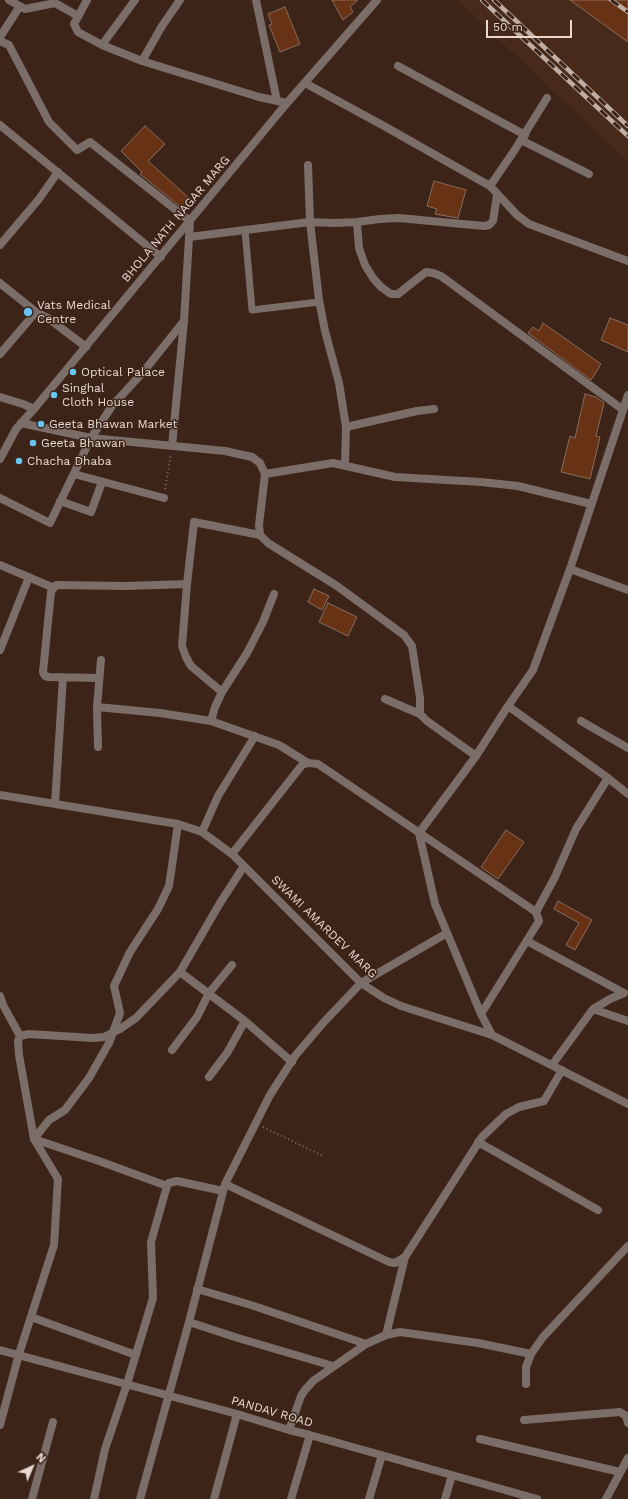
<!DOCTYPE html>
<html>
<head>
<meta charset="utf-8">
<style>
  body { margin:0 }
  #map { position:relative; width:628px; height:1499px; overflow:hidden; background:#3c2418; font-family:"Work Sans",sans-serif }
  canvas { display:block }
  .north { position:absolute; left:12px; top:1447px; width:40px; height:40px; -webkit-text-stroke:3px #3c2418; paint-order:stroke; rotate:44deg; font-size:11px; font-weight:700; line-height:16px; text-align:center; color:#e8d8d0 }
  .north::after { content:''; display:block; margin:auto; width:14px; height:18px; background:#e8d8d0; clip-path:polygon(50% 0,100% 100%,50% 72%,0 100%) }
  .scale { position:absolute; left:486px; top:20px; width:86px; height:18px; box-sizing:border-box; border:2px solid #e8d8d0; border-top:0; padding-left:5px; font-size:12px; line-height:14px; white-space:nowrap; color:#e8d8d0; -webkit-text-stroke:3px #3c2418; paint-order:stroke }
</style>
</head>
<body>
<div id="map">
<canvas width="628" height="1499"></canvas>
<div class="north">N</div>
<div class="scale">50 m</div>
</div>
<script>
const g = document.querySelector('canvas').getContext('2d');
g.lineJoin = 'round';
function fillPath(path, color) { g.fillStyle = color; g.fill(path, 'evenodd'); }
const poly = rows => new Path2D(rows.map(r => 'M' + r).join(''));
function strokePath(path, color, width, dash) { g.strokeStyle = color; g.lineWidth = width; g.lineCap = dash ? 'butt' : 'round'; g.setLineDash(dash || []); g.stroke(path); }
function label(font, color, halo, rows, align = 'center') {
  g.font = font + ' "Work Sans",sans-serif'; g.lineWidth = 3; g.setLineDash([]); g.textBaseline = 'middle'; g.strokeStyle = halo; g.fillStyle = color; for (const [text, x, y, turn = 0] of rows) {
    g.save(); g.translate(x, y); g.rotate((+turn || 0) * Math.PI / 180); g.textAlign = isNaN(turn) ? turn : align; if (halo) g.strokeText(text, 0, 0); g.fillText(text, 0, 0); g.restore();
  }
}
fillPath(poly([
  [457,0,628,0,628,162]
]), '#482a1b');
const building = poly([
  [332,0,358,0,350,7,353,12,343,20,332,0],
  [570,0,628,0,628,42,570,0],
  [285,7,300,44,280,52,269,25,272,24,268,14,285,7],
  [145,126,165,144,148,161,190,199,182,208,140,174,142,172,121,151,145,126],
  [434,181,466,190,458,218,435,214,437,209,427,206,434,181],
  [610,318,628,325,628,352,601,340,610,318],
  [543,323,601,364,591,380,528,333,533,327,539,331,543,323],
  [585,394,596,397,604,403,596,436,600,437,590,479,561,472,570,436,575,438,585,394],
  [314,589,329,596,322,610,308,602,314,589],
  [328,603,357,617,348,636,319,622,328,603],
  [506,830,524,842,498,879,481,867,506,830],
  [558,901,592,920,575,950,566,945,579,923,554,909,558,901]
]);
fillPath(building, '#683315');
strokePath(building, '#896d5f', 1);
strokePath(poly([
  [165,489,171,454],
  [263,1127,323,1156]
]), '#877268', 2, [1, 3]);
strokePath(poly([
  [245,230,252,310,319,302]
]), '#7b6e68', 7);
strokePath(poly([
  [9,0,25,9,55,3,78,16],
  [87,0,74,24,78,32,102,45,142,61,259,97,287,103],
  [256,0,277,101],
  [0,37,20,6],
  [0,41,9,45,49,122,77,150,90,142,190,221,184,321,172,446],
  [102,45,135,0],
  [142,61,162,26,180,0],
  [398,66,525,135],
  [305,83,384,126,490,186,517,215,529,224,628,261],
  [0,125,161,257],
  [521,140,589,174],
  [308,165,310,222,319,300,325,331,339,383,346,427,345,465],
  [490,186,514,151,547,98],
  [357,222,359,248,365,265,373,278,381,287,391,294,398,294,426,272,433,273,441,276,622,409],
  [189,237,310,222,334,223,357,222,380,219,399,218,484,226,489,225,493,221,497,195],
  [0,245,39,199,58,172],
  [0,283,36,312,48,318,86,347],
  [0,354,36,312],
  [0,397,23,404,34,409],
  [21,423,91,438,225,451,252,457,260,463,265,474,259,525,260,535],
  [346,427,417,411,434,409],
  [74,474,164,498],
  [265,474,333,463,395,477,481,482,518,486,591,504],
  [0,498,50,523,91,438,112,406,144,371,184,321],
  [60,501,91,512,102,482],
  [0,565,54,588],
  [570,569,628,590],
  [0,650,29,577],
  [99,678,49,677,45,676,43,672,51,592,56,585,126,586,187,584],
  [222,692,191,666,186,657,182,646,187,584,194,522,260,535,268,543,337,586,404,635,412,646,420,698,420,714,427,721,476,756],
  [385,699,420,714],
  [508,706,608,778,628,794],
  [97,707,160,713,211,721,279,745,308,763],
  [211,721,215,707,222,692,247,653,263,622,274,594],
  [581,721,628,748],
  [98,747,97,707,101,660],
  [0,795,178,824,202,832,232,854,361,983,384,998,401,1006,492,1035,628,1104],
  [55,804,63,677],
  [202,832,218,796,255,736],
  [232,854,302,765,308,763,318,764,536,912,539,921,481,1014],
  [536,912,555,877,576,829,608,778],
  [527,941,624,993,610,999,593,1009,552,1065],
  [180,972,245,1021,292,1062],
  [0,996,3,1005,20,1036],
  [593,1009,628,1021],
  [492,1035,481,1014,435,904,419,833,476,756,508,706,533,670,570,569,628,395],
  [172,1050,197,1017,209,993,232,965],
  [209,1077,227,1053,245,1021],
  [34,1139,49,1120,65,1110,89,1078,109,1043,120,1013,114,986,130,952,158,909,169,886,178,824],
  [34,1139,99,1161,167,1186],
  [478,1142,598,1210],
  [225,1184,389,1262,395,1263,405,1257,482,1137,506,1114,519,1107,544,1101,562,1070],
  [197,1289,251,1305,366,1344],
  [31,1317,136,1355],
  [189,1322,238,1338,333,1366],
  [386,1335,405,1257],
  [0,1350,237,1414,289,1430,310,1435,537,1499],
  [526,1384,526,1367,531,1354,543,1337,628,1246],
  [524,1420,620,1412,626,1416,628,1423],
  [0,1425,19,1354,54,1245,58,1179,34,1139,19,1055,18,1041,20,1036,29,1034,93,1038,104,1037,120,1029,136,1018,180,972,220,903,244,866],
  [289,1430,301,1396,305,1390,313,1381,366,1344,386,1335,400,1332,478,1343,531,1354],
  [480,1439,620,1472],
  [32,1499,53,1422],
  [94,1499,105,1449,127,1384,153,1298,151,1242,167,1186,169,1183,177,1181,223,1191],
  [140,1499,189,1322,225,1184,270,1095,295,1056,323,1023,361,983,447,933],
  [214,1499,237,1414],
  [291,1499,310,1435],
  [369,1499,382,1455],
  [445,1499,452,1475],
  [606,1499,628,1458]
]), '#7b6e68', 8);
strokePath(poly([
  [0,459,16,429,34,409,287,103,377,0]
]), '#7b6e68', 8);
const rail = poly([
  [482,0,628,136],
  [494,0,628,126],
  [611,0,628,12]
]);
strokePath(rail, '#c0aea5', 4.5);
strokePath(rail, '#3c2418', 3, [9]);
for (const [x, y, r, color] of [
  [28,312,5,"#68c4f0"],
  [73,372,4,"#68c4f0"],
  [54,395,4,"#68c4f0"],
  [41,424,4,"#68c4f0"],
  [33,443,4,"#68c4f0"],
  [19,461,4,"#68c4f0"]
]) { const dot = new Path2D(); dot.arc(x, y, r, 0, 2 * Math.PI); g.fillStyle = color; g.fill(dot); strokePath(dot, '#3c2418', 1.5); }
label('12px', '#e8d8d0', '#3c2418', [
  ["BHOLA NATH NAGAR MARG",176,219,-50],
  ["SWAMI AMARDEV MARG",324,927,44],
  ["PANDAV ROAD",272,1412,16]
]);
label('12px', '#e8d8d0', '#3c2418', [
  ["Vats Medical",37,305],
  ["Centre",37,319],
  ["Optical Palace",81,372],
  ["Singhal",62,388],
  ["Cloth House",62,402],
  ["Geeta Bhawan Market",49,424],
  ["Geeta Bhawan",41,443],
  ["Chacha Dhaba",27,461]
], 'left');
</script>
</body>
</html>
